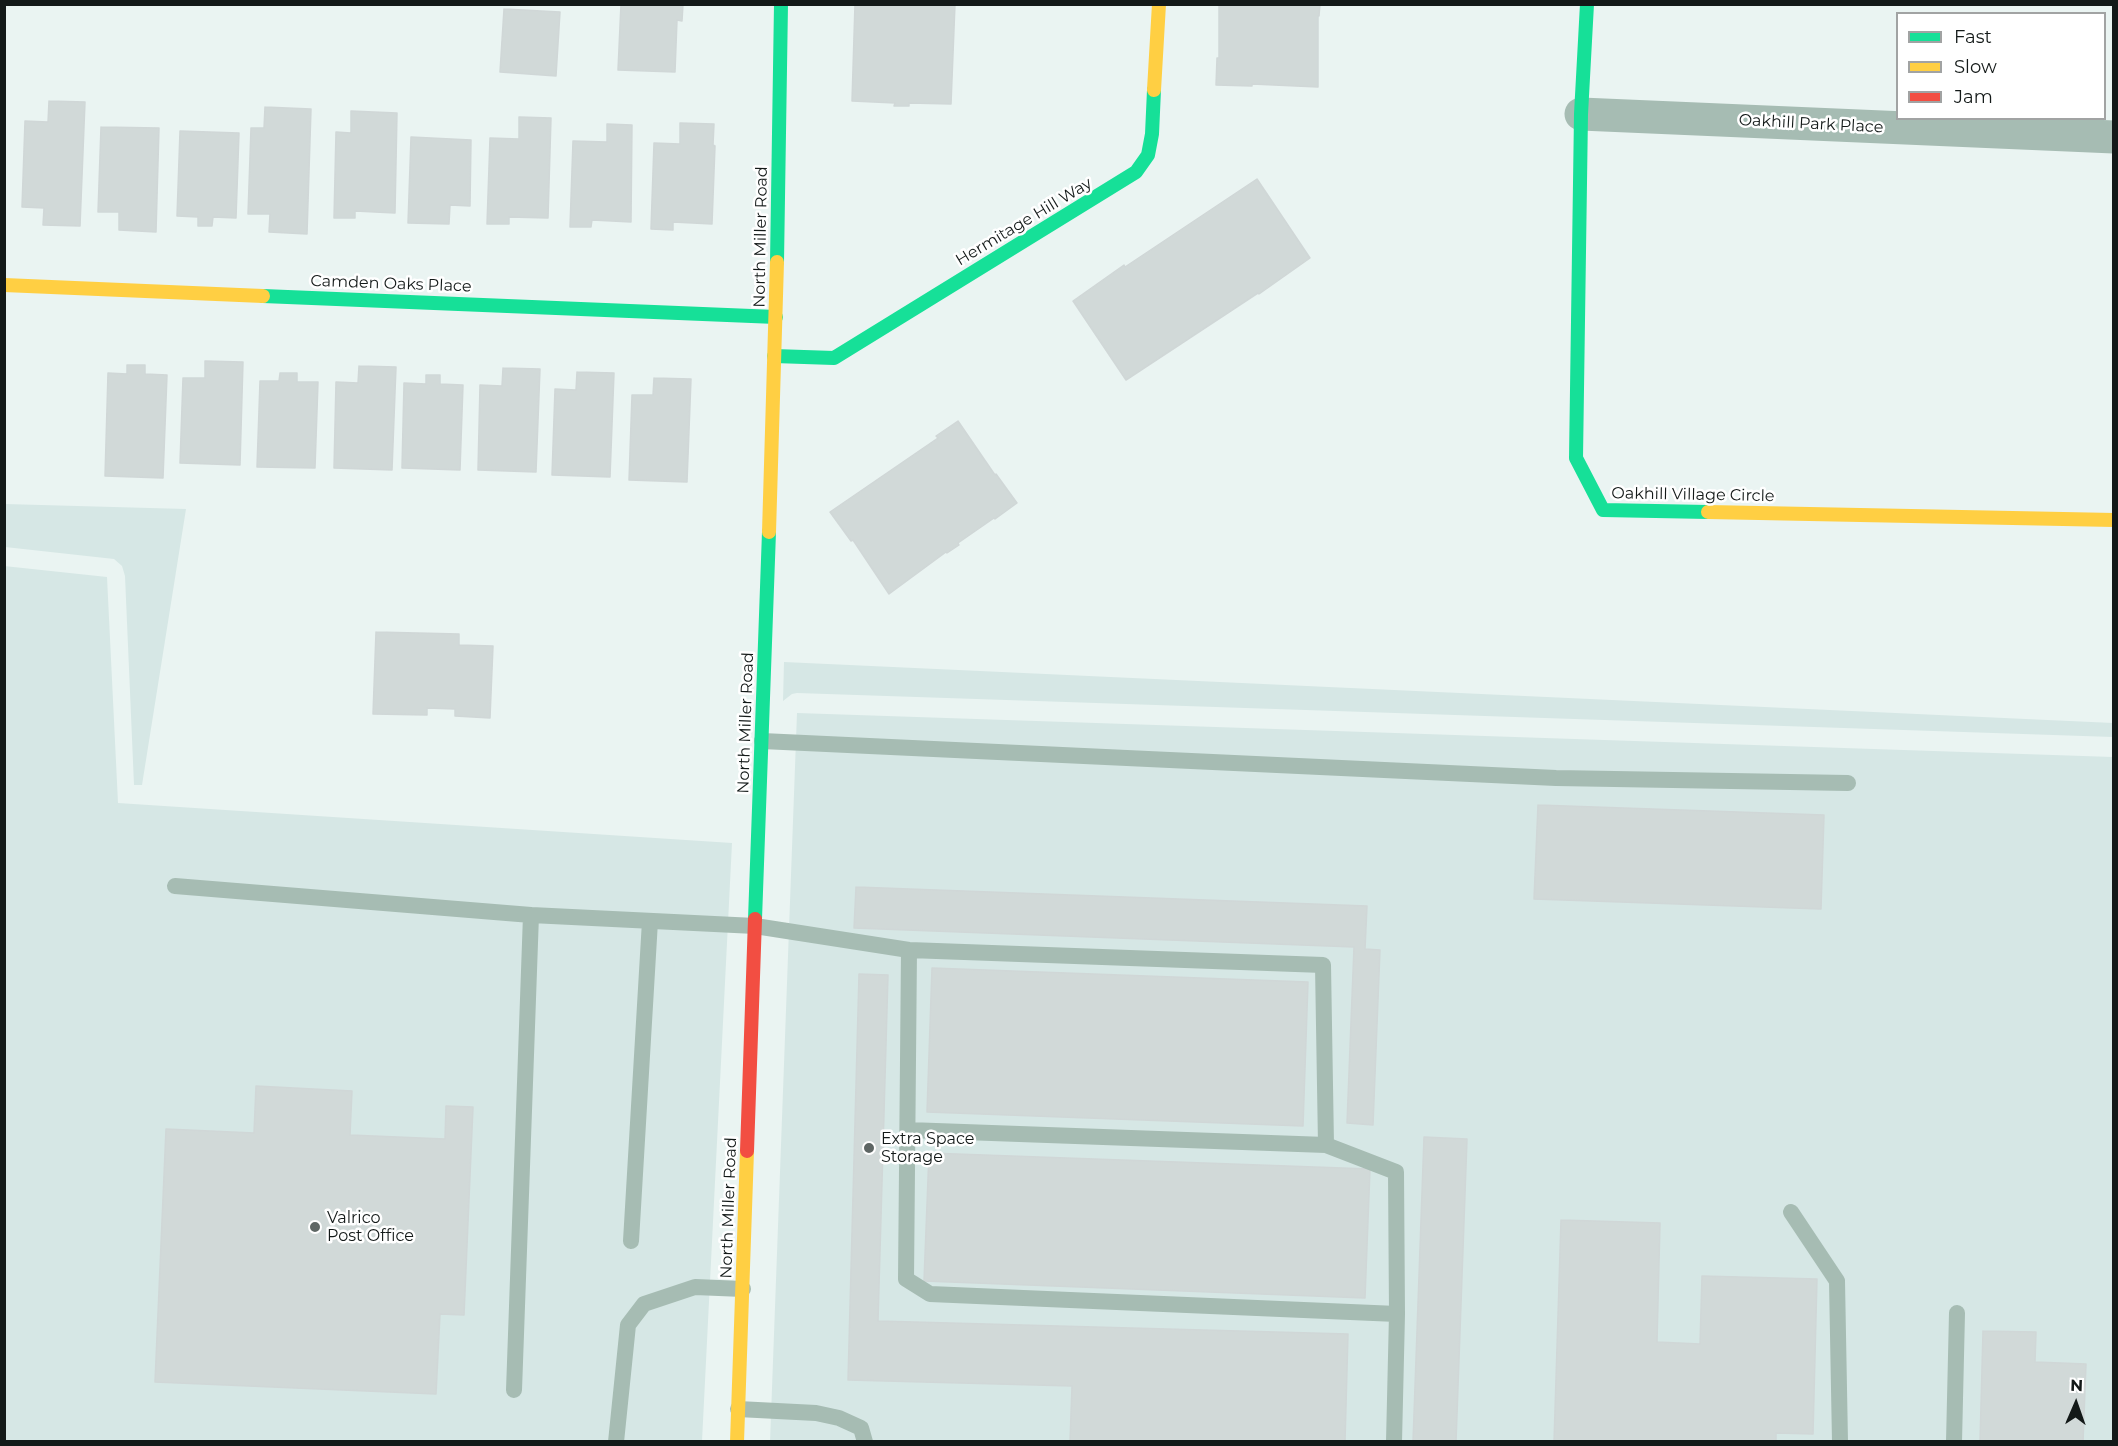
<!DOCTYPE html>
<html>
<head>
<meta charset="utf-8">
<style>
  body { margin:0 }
  #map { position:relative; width:2118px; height:1446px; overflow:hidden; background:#eaf4f2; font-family:Montserrat,sans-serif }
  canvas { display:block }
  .frame { position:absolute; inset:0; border:6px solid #131918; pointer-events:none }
  .legend { position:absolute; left:1896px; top:12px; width:210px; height:108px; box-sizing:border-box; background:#fff; border:2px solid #a1a3a3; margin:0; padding:8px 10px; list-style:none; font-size:18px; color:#131918 }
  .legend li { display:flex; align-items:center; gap:12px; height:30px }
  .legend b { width:30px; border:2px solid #a1a3a3 }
  .north { position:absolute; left:2046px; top:1374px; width:60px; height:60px; -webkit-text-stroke:4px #fff; paint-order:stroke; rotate:2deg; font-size:16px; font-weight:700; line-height:24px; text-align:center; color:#131918 }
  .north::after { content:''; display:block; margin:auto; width:21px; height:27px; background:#131918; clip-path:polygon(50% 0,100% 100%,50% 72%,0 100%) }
</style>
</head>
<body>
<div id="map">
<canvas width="2118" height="1446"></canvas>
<div class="frame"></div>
<ul class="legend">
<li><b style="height:8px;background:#16e098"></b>Fast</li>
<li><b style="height:8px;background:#ffcf43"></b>Slow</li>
<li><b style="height:8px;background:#f24e42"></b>Jam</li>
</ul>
<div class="north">N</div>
</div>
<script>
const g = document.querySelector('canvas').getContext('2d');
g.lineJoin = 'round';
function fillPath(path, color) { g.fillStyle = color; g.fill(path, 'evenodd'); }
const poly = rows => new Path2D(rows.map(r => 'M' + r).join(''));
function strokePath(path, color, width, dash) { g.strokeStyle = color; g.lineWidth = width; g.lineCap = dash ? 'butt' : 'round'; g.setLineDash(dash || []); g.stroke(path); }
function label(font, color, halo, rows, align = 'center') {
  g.font = font + ' Montserrat,sans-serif'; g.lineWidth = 5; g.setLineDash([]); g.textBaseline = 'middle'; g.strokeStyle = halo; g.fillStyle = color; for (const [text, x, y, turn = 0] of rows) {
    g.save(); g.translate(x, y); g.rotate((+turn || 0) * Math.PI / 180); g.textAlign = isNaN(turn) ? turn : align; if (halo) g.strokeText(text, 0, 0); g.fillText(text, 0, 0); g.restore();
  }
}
fillPath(poly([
  [5,504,186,509,142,785,134,785,125,576,122,566,114,559,5,547],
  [4,566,107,577,118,803,732,843,702,1441,5,1441],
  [784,662,2113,723,2113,737,797,693,792,694,783,701],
  [797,713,2113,757,2113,1441,770,1442]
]), '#d6e7e5');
const building = poly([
  [621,4,683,4,682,21,677,20,675,72,618,70,621,4],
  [855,4,955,4,951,104,909,103,909,106,894,106,895,103,852,101,855,4],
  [1219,4,1320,4,1319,16,1318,16,1318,87,1252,84,1252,86,1216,85,1217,58,1219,58,1219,4],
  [504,9,560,12,556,76,500,72,504,9],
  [49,101,85,102,80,226,43,225,44,208,22,207,25,121,48,122,49,101],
  [265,107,311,109,307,234,269,232,270,214,248,214,251,128,264,128,265,107],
  [351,111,397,113,395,213,355,211,355,218,334,218,336,132,351,133,351,111],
  [519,117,551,118,548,218,509,217,509,224,487,224,490,138,519,139,519,117],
  [680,123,714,124,713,145,715,146,712,224,673,222,673,230,651,229,654,143,680,144,680,123],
  [607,124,632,125,631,222,592,220,591,227,570,227,573,141,607,142,607,124],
  [101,127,159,128,156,232,119,230,119,212,98,212,101,127],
  [180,131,239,133,236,218,213,217,212,226,198,226,198,217,177,216,180,131],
  [411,137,471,140,470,206,450,205,449,224,408,223,411,137],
  [1257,179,1310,258,1259,294,1258,293,1126,380,1073,301,1124,265,1125,267,1257,179],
  [205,361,243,362,240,465,180,463,183,378,205,378,205,361],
  [127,365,145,365,145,374,167,375,163,478,105,476,108,373,127,374,127,365],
  [359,366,396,367,392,470,334,468,336,382,358,383,359,366],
  [503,368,540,369,536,472,478,470,480,385,502,386,503,368],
  [577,372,614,373,610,477,552,475,555,389,576,390,577,372],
  [280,373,297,373,297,382,318,382,315,468,257,467,260,381,279,381,280,373],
  [426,375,440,375,440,384,463,385,460,470,402,468,404,383,426,384,426,375],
  [654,378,691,379,687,482,629,480,632,395,653,395,654,378],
  [958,421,995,475,996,474,1017,503,995,519,994,518,958,543,959,545,947,553,946,552,889,594,853,540,851,541,830,512,938,438,936,436,958,421],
  [376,632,459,634,459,645,493,646,490,718,455,716,455,709,427,708,427,715,373,714,376,632],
  [1538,805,1824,815,1821,909,1534,899,1538,805],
  [856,887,1367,906,1365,949,1380,950,1373,1125,1347,1123,1354,947,854,928,856,887],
  [932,968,1308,982,1303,1126,927,1112,932,968],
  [859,974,888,975,878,1321,1348,1334,1345,1442,1070,1442,1072,1386,848,1380,859,974],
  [256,1086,352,1091,350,1135,445,1139,446,1106,473,1107,464,1315,440,1314,436,1394,155,1382,166,1129,254,1133,256,1086],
  [1424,1137,1467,1139,1456,1442,1413,1442,1424,1137],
  [929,1153,1370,1169,1365,1298,924,1281,929,1153],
  [1561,1220,1660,1223,1657,1342,1700,1344,1702,1276,1817,1279,1813,1434,1776,1433,1776,1442,1554,1442,1561,1220],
  [1983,1331,2036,1332,2035,1362,2086,1364,2083,1442,1980,1442,1983,1331]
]);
fillPath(building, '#d1d9d8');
strokePath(building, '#d0d7d7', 1.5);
strokePath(poly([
  [762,741,1556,778,1848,783],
  [175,886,531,915],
  [909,950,906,1279,930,1294,1397,1314],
  [908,1130,1326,1145],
  [1791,1212,1837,1281,1840,1442],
  [631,1241,650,921],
  [514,1390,531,915,755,926,909,950,1323,965,1326,1145,1396,1172,1397,1314,1394,1442],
  [738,1409,816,1413,839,1418,861,1428,865,1442],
  [616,1442,628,1325,644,1304,695,1287,743,1289],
  [1954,1442,1957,1313]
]), '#a6bcb3', 16);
strokePath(poly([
  [1581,114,2114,137]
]), '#a6bcb3', 33);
strokePath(poly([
  [1587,4,1581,114,1576,458,1603,510,1708,512],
  [777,262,781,4],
  [263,296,776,317],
  [774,356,834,358,1136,172,1148,155,1152,134,1154,90],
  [755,919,769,532]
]), '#16e098', 14);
strokePath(poly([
  [1154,90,1159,4],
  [4,285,263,296],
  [1708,512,2114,520],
  [769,532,777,262],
  [737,1442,747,1151]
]), '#ffcf43', 14);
strokePath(poly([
  [747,1151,755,919]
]), '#f24e42', 14);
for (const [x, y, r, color] of [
  [869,1148,6,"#5e6664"],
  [315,1227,6,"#5e6664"]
]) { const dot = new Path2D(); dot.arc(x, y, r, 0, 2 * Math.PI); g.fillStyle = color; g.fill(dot); strokePath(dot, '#fff', 2); }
label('16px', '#131918', '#fff', [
  ["Oakhill Park Place",1811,124,3],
  ["Hermitage Hill Way",1024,222,-31],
  ["North Miller Road",761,237,-89],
  ["Camden Oaks Place",391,284,2],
  ["Oakhill Village Circle",1693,495,1],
  ["North Miller Road",746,723,-88],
  ["North Miller Road",729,1208,-88]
]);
label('16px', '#131918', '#fff', [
  ["Extra Space",881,1139],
  ["Storage",881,1157],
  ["Valrico",327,1218],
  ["Post Office",327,1236]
], 'left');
</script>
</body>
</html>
